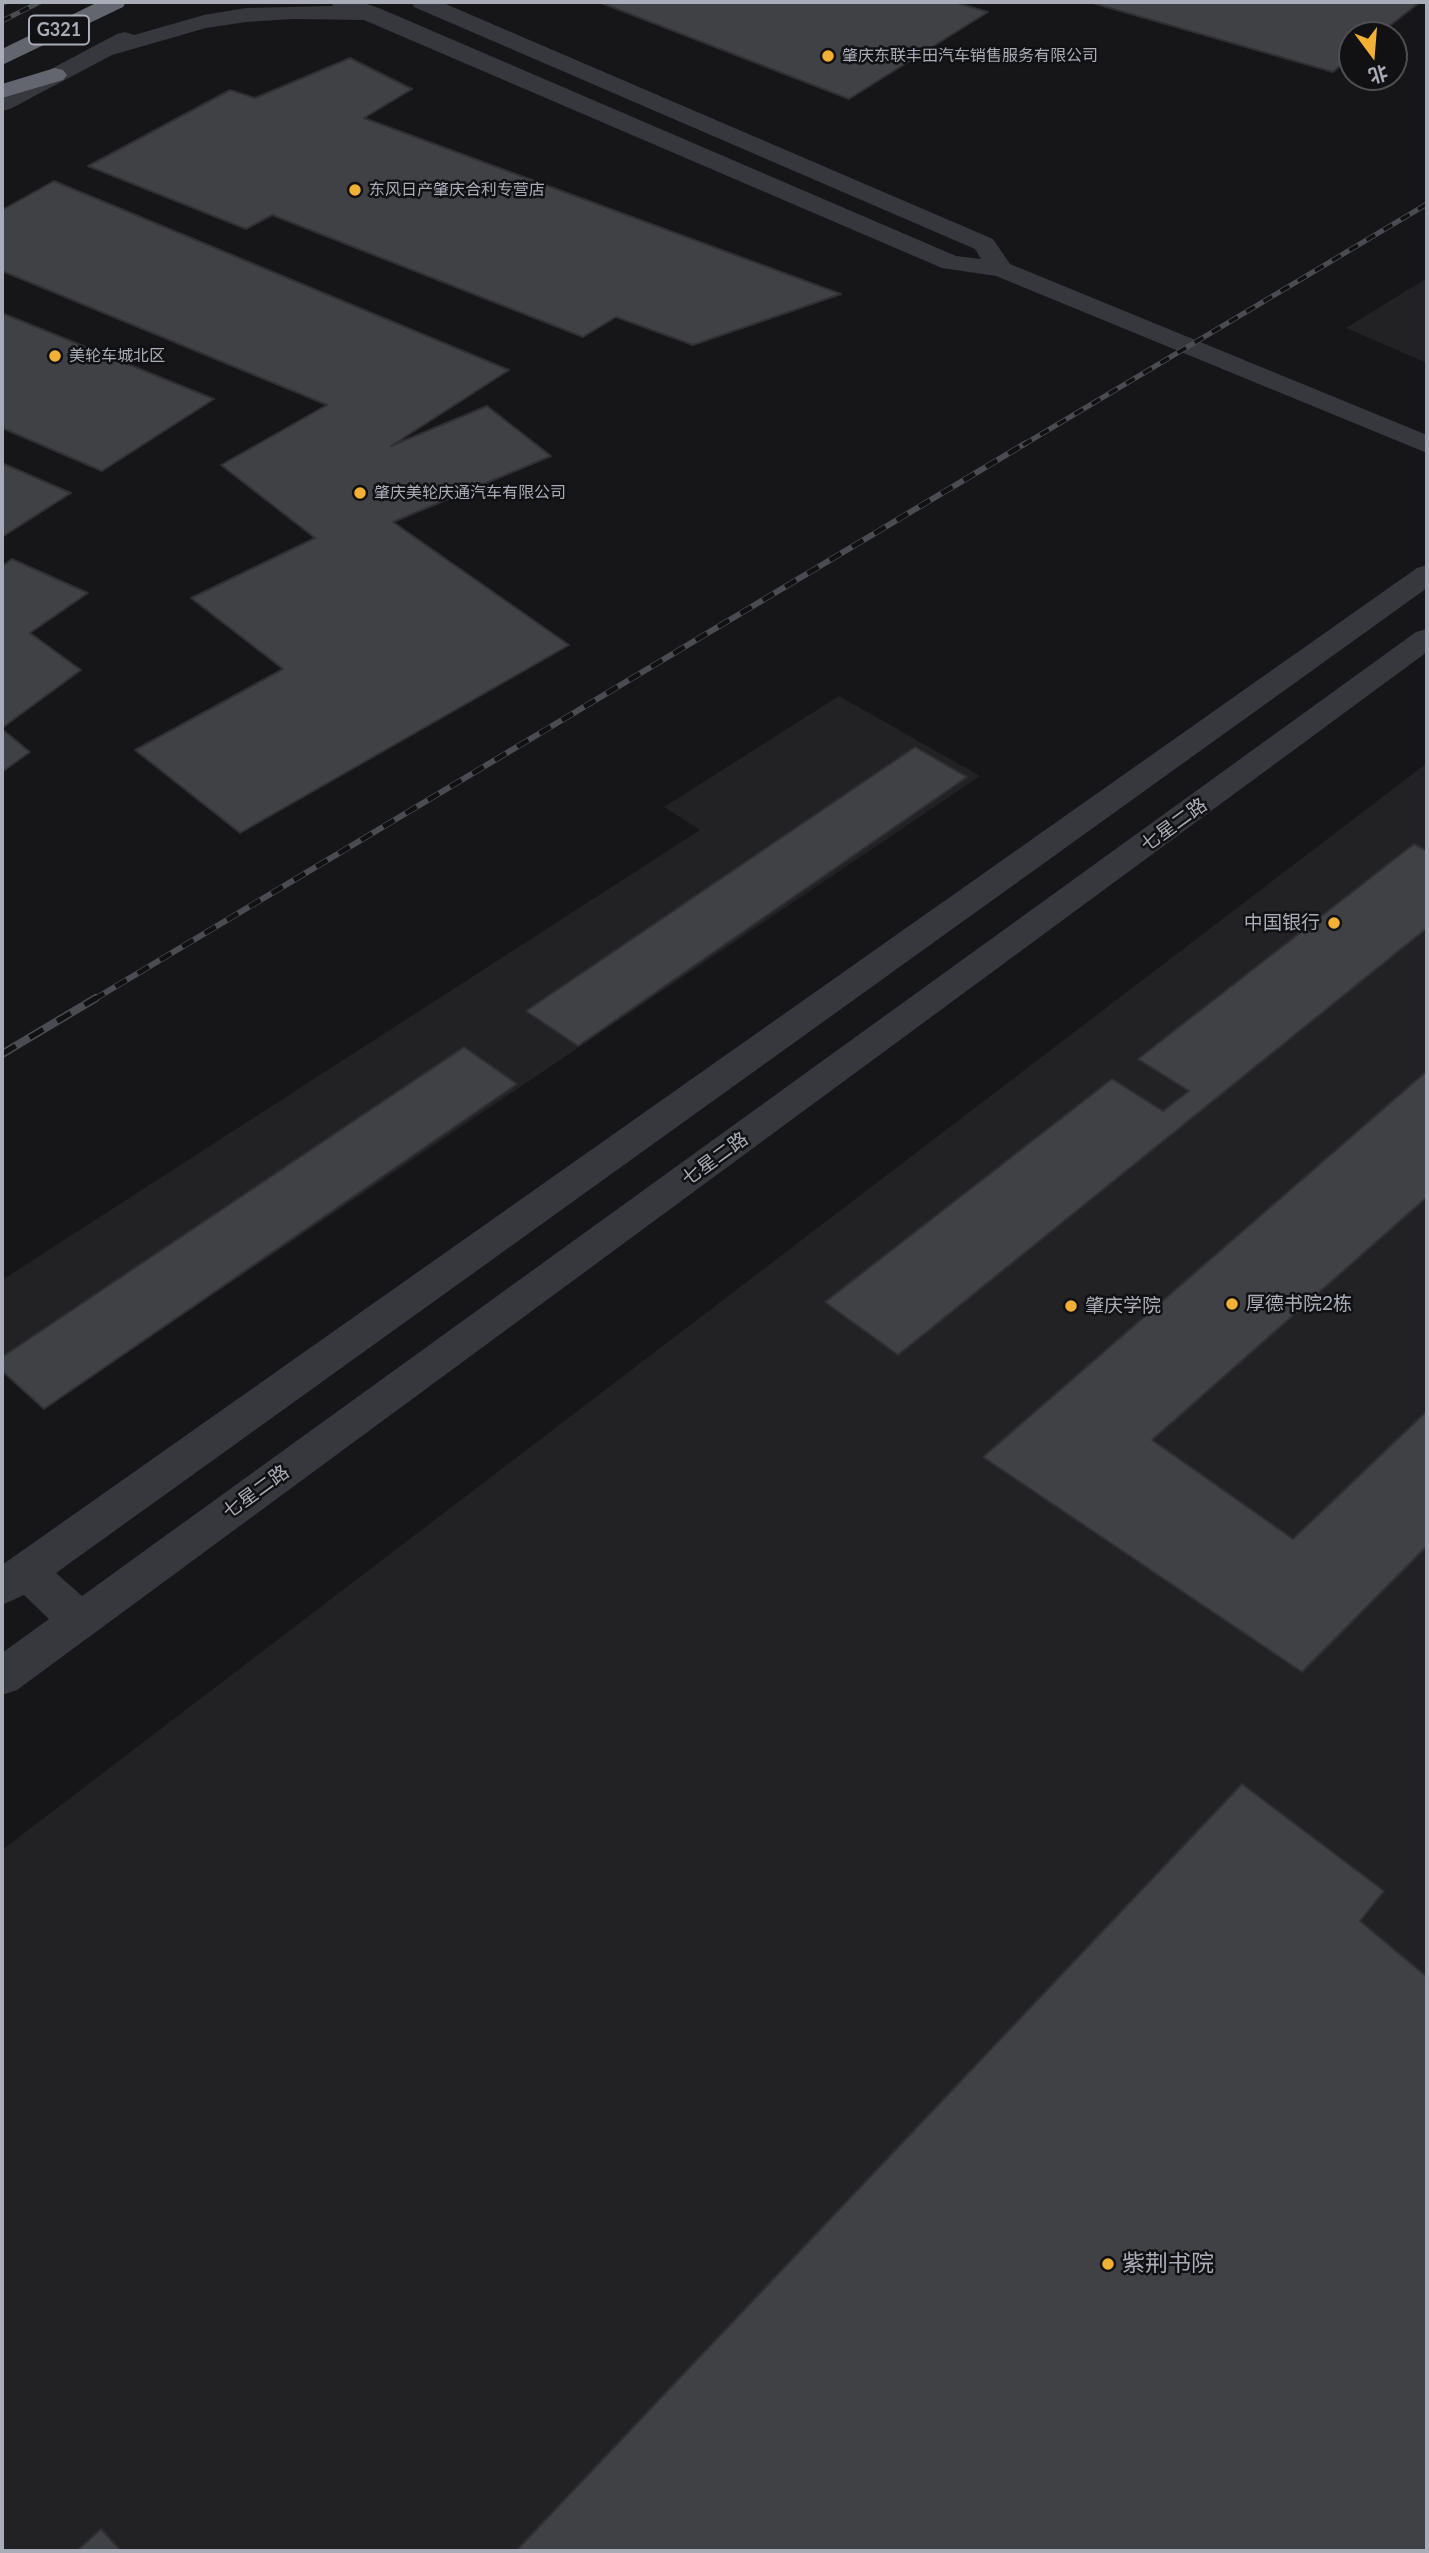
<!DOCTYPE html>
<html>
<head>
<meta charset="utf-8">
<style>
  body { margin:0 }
  #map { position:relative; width:1429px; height:2553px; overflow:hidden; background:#161618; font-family:Lato,"Noto Sans SC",sans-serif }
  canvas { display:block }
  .frame { position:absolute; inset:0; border:4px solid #a8adb8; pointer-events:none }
  .north { position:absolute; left:1338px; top:21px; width:70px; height:70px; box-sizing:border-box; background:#111113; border:2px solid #4d4f55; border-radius:50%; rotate:164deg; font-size:19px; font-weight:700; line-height:28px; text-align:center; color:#a8adb8 }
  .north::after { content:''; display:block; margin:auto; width:24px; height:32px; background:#f2b134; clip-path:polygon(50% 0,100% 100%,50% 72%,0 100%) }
</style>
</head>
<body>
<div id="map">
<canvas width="1429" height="2553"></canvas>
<div class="frame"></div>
<div class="north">北</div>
</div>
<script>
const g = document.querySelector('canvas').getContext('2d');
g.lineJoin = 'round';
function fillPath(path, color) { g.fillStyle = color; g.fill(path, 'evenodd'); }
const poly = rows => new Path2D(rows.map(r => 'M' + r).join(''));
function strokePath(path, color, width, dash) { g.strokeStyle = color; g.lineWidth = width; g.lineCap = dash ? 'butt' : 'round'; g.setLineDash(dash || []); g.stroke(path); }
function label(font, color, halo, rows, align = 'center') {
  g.font = font + ' Lato,"Noto Sans SC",sans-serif'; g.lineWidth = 5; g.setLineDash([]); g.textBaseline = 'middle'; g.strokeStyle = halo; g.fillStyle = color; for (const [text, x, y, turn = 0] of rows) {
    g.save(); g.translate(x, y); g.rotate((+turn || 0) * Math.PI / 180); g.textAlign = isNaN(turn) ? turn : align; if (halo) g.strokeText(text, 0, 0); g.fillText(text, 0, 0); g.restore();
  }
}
fillPath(poly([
  [1427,278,1427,363,1346,328],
  [839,696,980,776,44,1409,2,1372,2,1280,700,830,664,807],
  [1427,763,1427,2551,2,2551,2,1850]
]), '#222225');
const building = poly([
  [599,2,954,2,988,12,849,99,599,2],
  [1089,2,1420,2,1378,35,1352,35,1352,56,1333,72,1089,2],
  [350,58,412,89,364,118,841,294,693,345,616,317,583,337,272,215,246,229,88,166,230,90,255,98,350,58],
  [54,181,509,370,391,446,487,406,551,456,393,522,569,645,240,833,135,750,283,669,191,598,315,538,221,465,327,405,2,271,2,210,54,181],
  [2,313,214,399,102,471,2,428,2,313],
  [2,463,71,493,2,537,2,463],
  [12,559,88,593,30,633,81,670,2,728,2,566,12,559],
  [2,729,30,752,2,772,2,729],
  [915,747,967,777,578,1046,526,1011,915,747],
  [1414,844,1427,851,1427,928,898,1355,825,1302,1112,1079,1163,1111,1189,1091,1138,1059,1414,844],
  [464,1047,517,1084,44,1409,2,1371,2,1357,464,1047],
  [1427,1071,1427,1197,1152,1440,1293,1539,1427,1411,1427,1546,1302,1672,983,1457,1427,1071],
  [1242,1784,1384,1891,1360,1921,1427,1977,1427,2551,516,2551,1242,1784],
  [101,2529,121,2551,77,2551,101,2529]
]);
fillPath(building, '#404145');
strokePath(building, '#303034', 2);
fillPath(poly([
  [331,2,361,2,379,8,956,256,981,259,975,249,414,7,411,2,441,2,993,239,1010,264,1427,435,1427,453,996,276,942,268,364,20,293,19,246,22,206,28,112,55,10,109,2,111,2,95,117,34,125,32,134,35,204,15,246,8,333,6,331,2],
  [1427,565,1427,588,56,1573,82,1596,1416,632,1427,629,1427,652,17,1690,2,1695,2,1653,49,1619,24,1595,2,1605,2,1565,1417,568,1427,565]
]), '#37383d');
fillPath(poly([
  [98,2,126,2,123,7,2,65,2,49,98,2],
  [55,68,63,70,67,75,63,80,2,98,2,84,55,68]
]), '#63666e');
const railFar2 = poly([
  [2,4,6,2],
  [2,21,40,2],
  [1023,445,1427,204]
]);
const railFar1 = poly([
  [93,1000,1026,443]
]);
const rail = poly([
  [2,1054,96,998]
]);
strokePath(railFar2, '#4a4c52', 5);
strokePath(railFar1, '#4a4c52', 6);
strokePath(rail, '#4a4c52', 8);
strokePath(railFar2, '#111113', 3.5, [10]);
strokePath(railFar1, '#111113', 4.5, [13]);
strokePath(rail, '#111113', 5, [16]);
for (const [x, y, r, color] of [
  [828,56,7,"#f2b134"],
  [355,190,7,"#f2b134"],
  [55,356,7,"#f2b134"],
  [360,493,7,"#f2b134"],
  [1334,923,7,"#f2b134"],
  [1232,1304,7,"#f2b134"],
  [1071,1306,7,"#f2b134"],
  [1108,2264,7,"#f2b134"]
]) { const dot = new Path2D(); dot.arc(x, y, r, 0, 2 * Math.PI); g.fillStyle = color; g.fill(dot); strokePath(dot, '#111113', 2.5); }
label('16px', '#a8adb8', '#111113', [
  ["肇庆东联丰田汽车销售服务有限公司",842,56],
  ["东风日产肇庆合利专营店",369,190],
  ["美轮车城北区",69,356],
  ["肇庆美轮庆通汽车有限公司",374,493]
], 'left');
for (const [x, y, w] of [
  [59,30,60]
]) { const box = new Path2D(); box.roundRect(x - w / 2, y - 14.5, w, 29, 5); g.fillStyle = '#111113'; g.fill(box); strokePath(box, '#a8adb8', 2); }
label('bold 18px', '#a8adb8', null, [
  ["G321",59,30]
]);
label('19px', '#a8adb8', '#111113', [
  ["七星二路",1174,825,-36],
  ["七星二路",715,1159,-36],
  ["七星二路",256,1492,-36]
]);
label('19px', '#a8adb8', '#111113', [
  ["中国银行",1320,923,"right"],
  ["厚德书院2栋",1246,1304],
  ["肇庆学院",1085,1306]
], 'left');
label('23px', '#a8adb8', '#111113', [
  ["紫荆书院",1122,2264]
], 'left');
</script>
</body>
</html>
